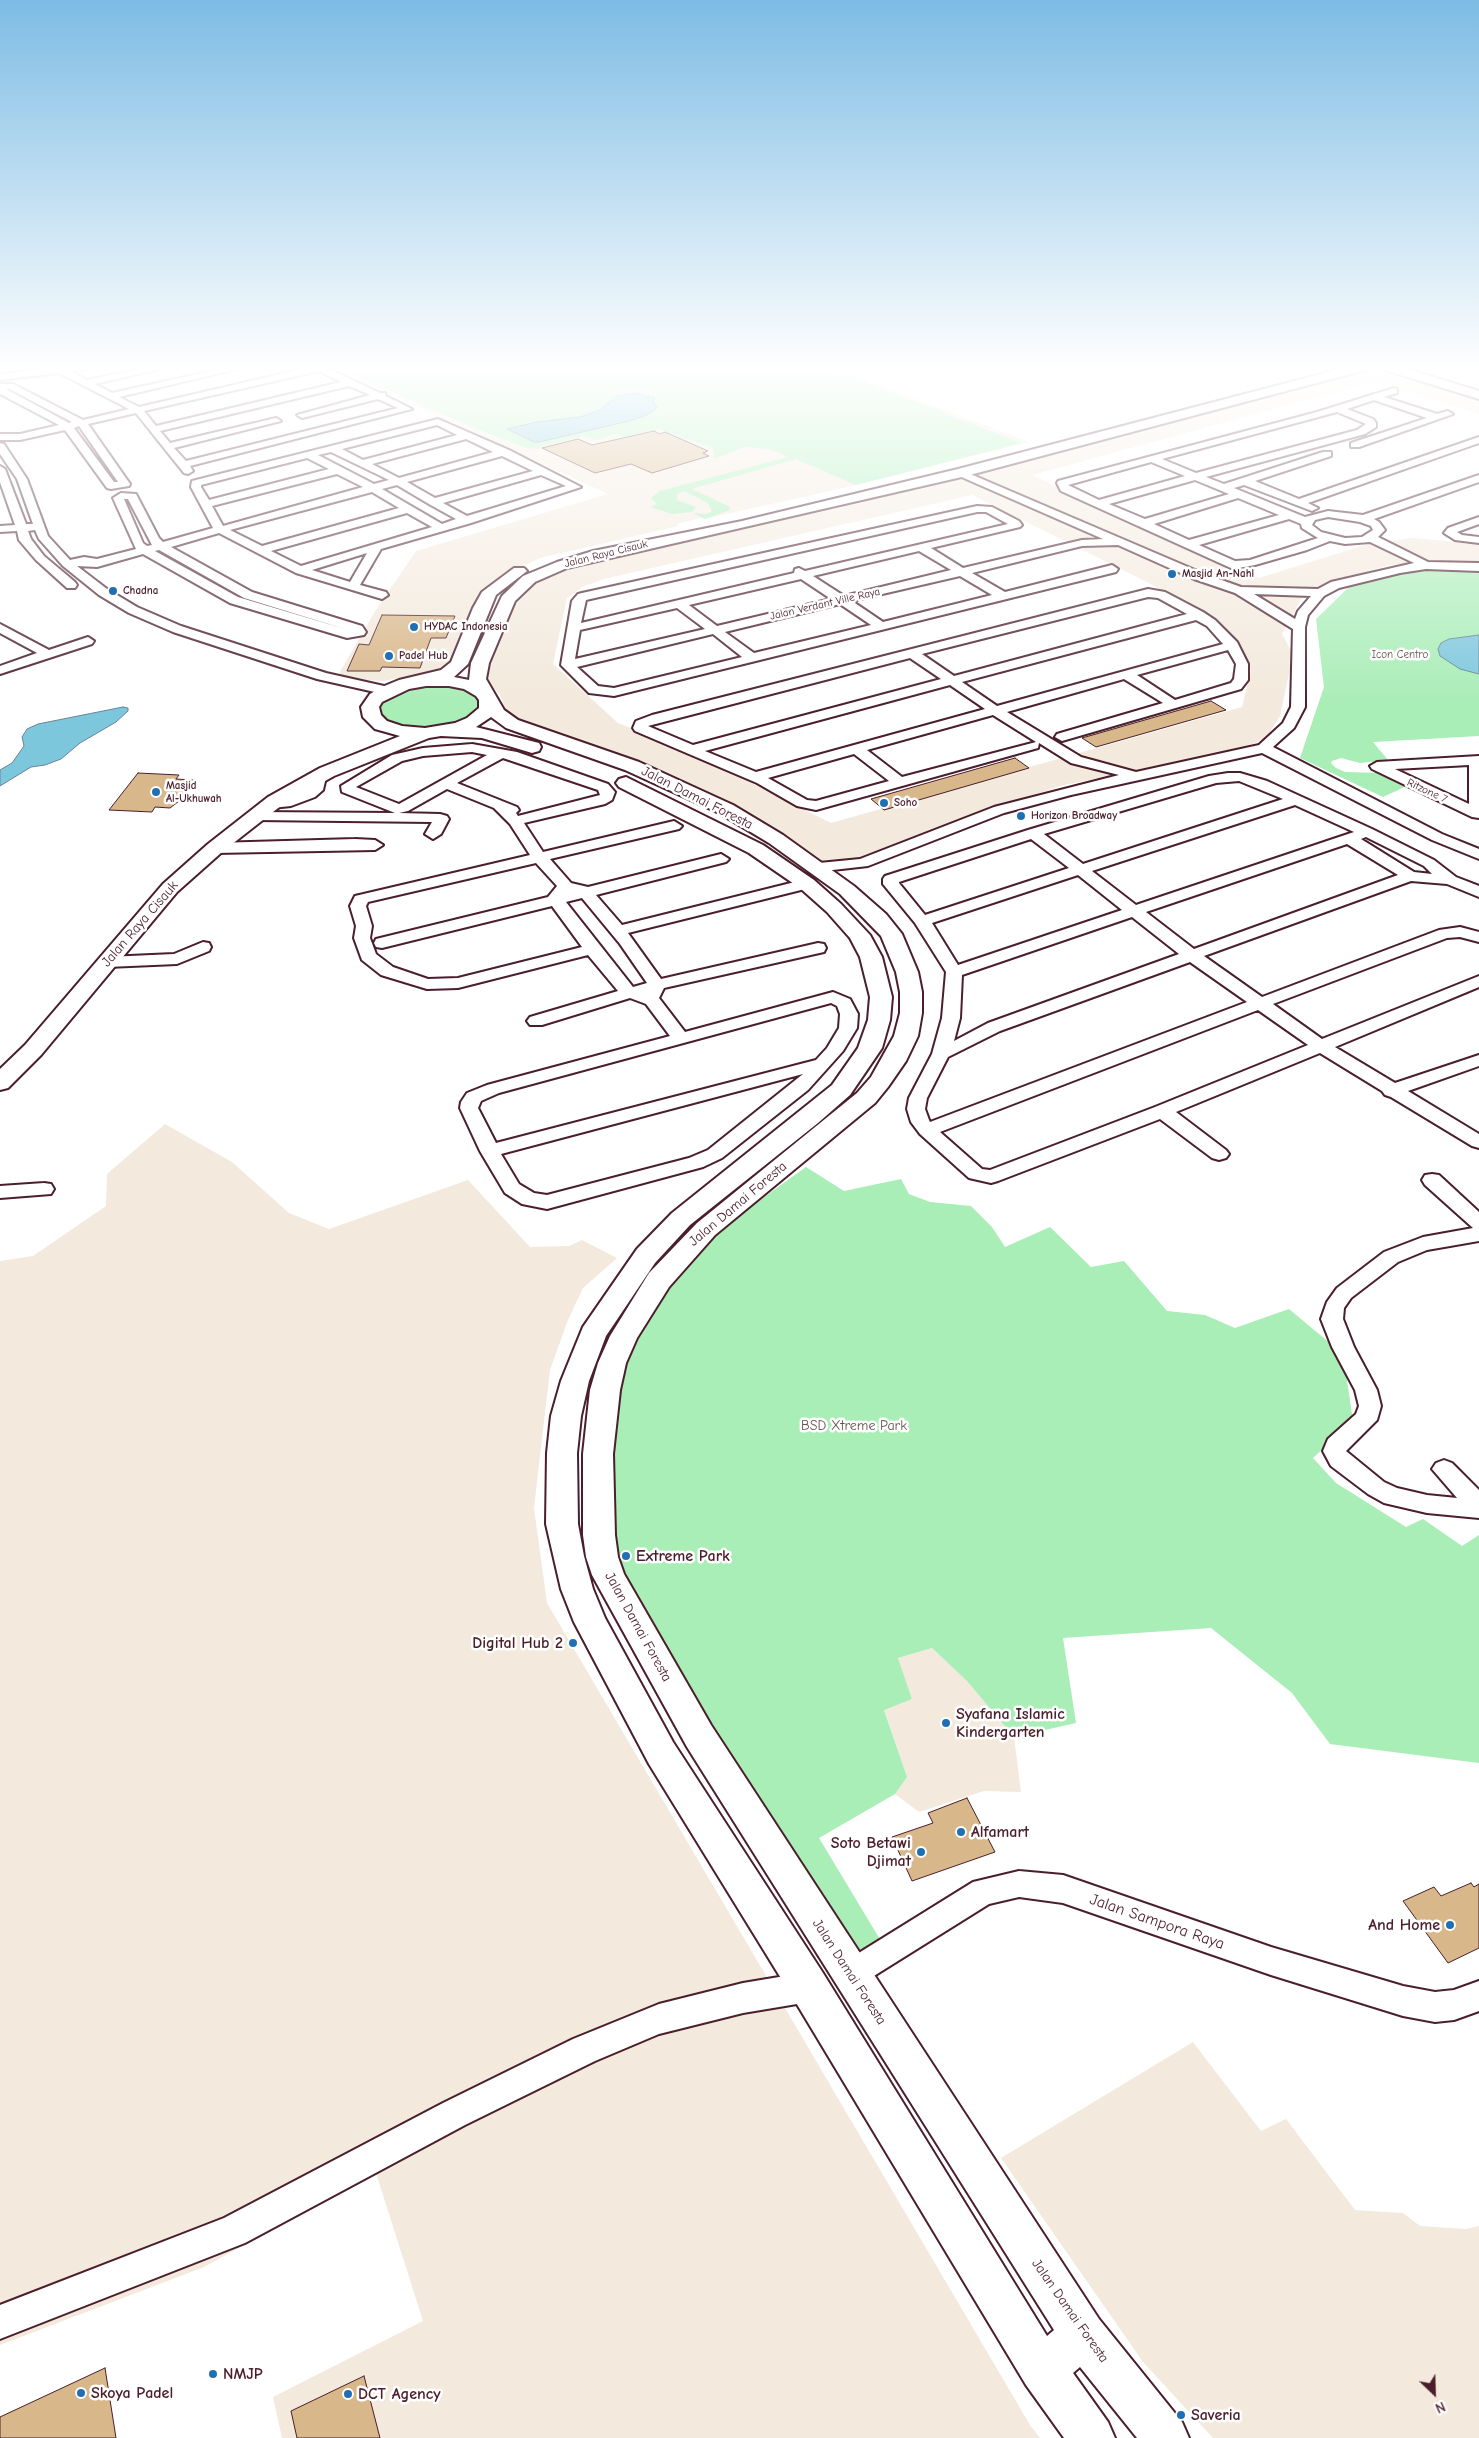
<!DOCTYPE html>
<html>
<head>
<meta charset="utf-8">
<style>
  body { margin:0 }
  #map { position:relative; width:1479px; height:2438px; overflow:hidden; background:#fff; font-family:"Comic Neue",sans-serif }
  canvas { display:block }
  .north { position:absolute; left:1409px; top:2368px; width:50px; height:50px; -webkit-text-stroke:4px #fff; paint-order:stroke; rotate:156deg; font-size:14px; font-weight:700; line-height:20px; text-align:center; color:#4a1f2b }
  .north::after { content:''; display:block; margin:auto; width:18px; height:22px; background:#4a1f2b; clip-path:polygon(50% 0,100% 100%,50% 72%,0 100%) }
</style>
</head>
<body>
<div id="map">
<canvas width="1479" height="2438"></canvas>
<div class="north">N</div>
</div>
<script>
const g = document.querySelector('canvas').getContext('2d');
g.lineJoin = 'round';
function fillPath(path, color) { g.fillStyle = color; g.fill(path, 'evenodd'); }
const poly = rows => new Path2D(rows.map(r => 'M' + r).join(''));
function strokePath(path, color, width, dash) { g.strokeStyle = color; g.lineWidth = width; g.lineCap = dash ? 'butt' : 'round'; g.setLineDash(dash || []); g.stroke(path); }
function label(font, color, halo, rows, align = 'center') {
  g.font = font + ' "Comic Neue",sans-serif'; g.lineWidth = 5; g.setLineDash([]); g.textBaseline = 'middle'; g.strokeStyle = halo; g.fillStyle = color; for (const [text, x, y, turn = 0] of rows) {
    g.save(); g.translate(x, y); g.rotate((+turn || 0) * Math.PI / 180); g.textAlign = isNaN(turn) ? turn : align; if (halo) g.strokeText(text, 0, 0); g.fillText(text, 0, 0); g.restore();
  }
}
fillPath(poly([
  [329,366,829,366,1029,442,856,485,705,519,701,518,677,524,679,526,540,558,511,572,493,587,453,662,444,668,384,681,345,679,337,677,374,613,416,551,608,494],
  [1378,367,1479,398,1479,414,1376,381,1032,475,1259,578,1365,545,1412,538,1479,544,1479,562,1389,565,1333,581,1303,596,1282,634,1293,655,1280,716,1266,738,1236,751,1064,785,962,818,831,871,736,814,510,720,500,695,485,679,514,600,528,584,556,571,594,559,840,508],
  [972,495,1143,580,1218,621,1240,645,1251,671,1242,707,831,823,688,751,618,723,553,664,567,598,582,587,604,579],
  [165,1124,232,1162,289,1213,329,1229,468,1180,530,1247,569,1246,582,1240,617,1258,583,1288,568,1320,550,1370,534,1508,547,1603,1030,2425,1040,2438,282,2438,273,2397,423,2321,376,2173,204,2267,0,2345,0,1261,33,1256,106,1206,107,1174],
  [932,1648,967,1681,1014,1737,1021,1792,984,1791,919,1812,895,1794,907,1777,884,1709,912,1699,898,1658],
  [1193,2042,1261,2131,1286,2119,1355,2210,1403,2213,1420,2226,1466,2229,1479,2226,1479,2438,1213,2438,1143,2362,1001,2158]
]), '#f3e9dc');
fillPath(poly([
  [330,366,824,366,1021,443,856,485,796,459,692,489,730,507,730,510,705,519,693,513,707,514,712,511,708,503,684,491,677,494,677,500,696,507,692,512,673,514,650,507,657,504,651,498,660,491,788,457,770,449,745,447,714,459,713,448,658,429,624,437,616,434,597,440,584,436,546,445,538,449,528,448,492,435],
  [1413,570,1479,571,1479,736,1373,742,1388,760,1360,763,1341,758,1332,761,1331,763,1336,768,1345,772,1382,773,1409,785,1383,797,1300,758,1324,687,1316,619,1348,588,1379,575],
  [429,683,462,687,473,692,479,699,479,707,473,715,461,722,427,729,409,729,383,720,377,713,378,705,396,690],
  [806,1167,844,1191,901,1179,909,1194,930,1202,971,1206,992,1227,1005,1247,1050,1227,1091,1267,1124,1261,1167,1311,1205,1315,1235,1328,1289,1309,1343,1354,1353,1421,1313,1458,1336,1483,1406,1527,1423,1519,1462,1546,1479,1535,1479,1763,1330,1744,1292,1693,1211,1628,1063,1638,1076,1723,1014,1737,967,1681,932,1648,898,1658,912,1699,884,1710,907,1777,895,1794,819,1838,881,1941,851,1953,650,1641,614,1552,612,1474,619,1391,640,1317,701,1242]
]), '#a9edb7');
const water = poly([
  [635,393,655,398,653,401,657,408,647,415,629,421,539,442,534,442,507,429,537,422,580,417,600,410,617,396,635,393],
  [1479,635,1479,674,1460,669,1440,656,1438,649,1441,643,1449,639,1479,635],
  [123,707,128,708,128,711,116,722,80,743,61,759,45,765,31,767,0,786,0,770,12,763,24,746,22,737,27,729,38,724,123,707]
]);
fillPath(water, '#7dc7dd');
strokePath(water, '#698496', 1);
strokePath(poly([
  [1404,368,1479,391]
]), '#698496', 2.5);
const building = poly([
  [654,431,660,434,665,432,708,451,703,453,709,456,652,473,631,464,595,473,542,448,578,439,592,445,654,431],
  [382,615,455,616,446,638,431,638,420,668,382,667,380,671,347,671,359,644,369,645,382,615],
  [1211,701,1226,710,1096,747,1082,738,1211,701],
  [1015,758,1029,768,884,810,871,799,1015,758],
  [138,773,179,775,176,779,193,780,187,795,170,808,155,807,152,812,109,810,138,773],
  [967,1798,995,1852,912,1881,892,1837,933,1823,928,1813,967,1798],
  [1471,1883,1474,1887,1479,1884,1479,1948,1448,1963,1403,1901,1434,1887,1441,1896,1471,1883],
  [105,2368,116,2438,0,2438,0,2417,105,2368],
  [364,2376,380,2438,297,2438,291,2411,364,2376]
]);
fillPath(building, '#d8b78b');
strokePath(building, '#4a1f2b', 1);
const minor = poly([
  [70,366,94,366,90,369,70,371,87,380,156,366,173,366,95,384,112,393,234,366,250,366,119,397,139,407,311,367,311,366,323,366,380,393,385,393,386,396,412,409,190,466,193,471,188,474,184,473,136,413,88,424,130,484,129,486,111,489,107,488,65,430,20,440,0,440,0,434,20,434,59,425,0,394,0,384,13,384,83,420,129,409,59,373,0,380,0,374,70,366],
  [319,371,341,382,156,426,144,411,319,371],
  [349,386,370,395,297,415,302,418,378,399,398,408,186,461,174,448,281,421,276,418,170,443,160,431,349,386],
  [6,389,9,389,72,422,69,423,6,389],
  [79,426,118,482,114,482,74,428,79,426],
  [1394,388,1397,389,1397,393,1384,397,1437,414,1448,411,1453,414,1359,447,1351,447,1351,443,1427,418,1374,400,1347,409,1373,419,1376,423,1376,427,1365,434,1206,477,1224,484,1323,452,1331,452,1331,456,1255,481,1299,499,1479,437,1479,443,1308,503,1318,508,1312,511,1244,485,1234,488,1305,517,1328,511,1363,515,1479,475,1479,482,1374,519,1379,522,1385,530,1378,537,1428,562,1479,563,1479,571,1426,569,1400,573,1339,588,1324,596,1308,615,1305,627,1305,707,1294,728,1273,747,1442,834,1479,849,1479,859,1432,840,1262,753,1071,795,1004,813,868,866,815,872,809,870,807,867,809,864,860,859,994,807,1119,775,1071,763,1039,743,1038,748,816,810,797,806,757,783,635,731,633,728,636,721,652,715,1148,589,1165,592,1203,612,1215,620,1237,642,1248,664,1248,680,1241,689,1062,741,1055,737,1057,734,1163,703,1124,679,1007,712,1081,757,1136,772,1259,745,1283,723,1291,707,1293,629,1235,593,1194,579,1118,545,1082,546,972,573,1005,592,1112,565,1118,569,1116,572,614,696,589,693,561,665,572,601,578,594,582,593,977,506,992,507,1019,521,1022,525,1020,527,931,548,963,568,1082,540,1103,539,957,475,956,473,961,470,1202,573,1241,587,1318,589,1331,582,1414,563,1370,542,1345,544,1330,541,1307,550,1255,565,1233,569,1061,491,1057,483,1058,481,1317,412,1394,388],
  [1337,412,1366,424,1357,430,1196,473,1162,459,1337,412],
  [1151,462,1185,476,1099,500,1068,485,1151,462],
  [1195,480,1229,494,1145,519,1109,504,1195,480],
  [1238,498,1279,515,1189,540,1154,524,1238,498],
  [977,512,986,512,1008,524,805,571,799,568,795,569,794,573,581,623,586,600,977,512],
  [1328,517,1360,522,1371,526,1373,530,1362,537,1345,538,1321,532,1312,525,1315,520,1328,517],
  [1289,519,1301,524,1302,528,1318,538,1250,560,1235,561,1199,545,1289,519],
  [919,551,951,570,844,596,813,576,919,551],
  [960,576,992,595,883,622,852,601,960,576],
  [801,579,831,599,717,626,689,605,801,579],
  [1254,594,1311,596,1298,611,1295,619,1254,594],
  [1148,597,1158,598,1187,614,954,676,922,654,1148,597],
  [840,604,871,625,754,653,725,632,840,604],
  [677,608,705,629,575,659,580,630,677,608],
  [1196,620,1207,626,1223,644,997,706,962,682,1196,620],
  [713,634,742,657,614,688,598,686,577,667,713,634],
  [1228,650,1236,664,1234,679,1231,683,1175,700,1137,675,1228,650],
  [910,658,941,679,693,745,648,726,910,658],
  [950,685,985,709,756,772,705,751,950,685],
  [993,715,1036,742,902,777,867,750,993,715],
  [854,754,889,781,816,801,807,800,768,778,854,754],
  [438,419,509,450,581,487,471,523,381,549,360,585,386,592,388,595,382,599,296,573,219,533,171,547,252,592,362,626,366,632,364,635,347,638,230,603,143,554,97,567,77,566,107,589,137,607,181,626,326,673,393,688,395,691,393,694,388,695,317,679,173,632,129,613,99,595,63,566,39,539,35,530,28,531,31,539,44,556,75,582,77,585,75,588,67,588,36,560,19,540,17,531,0,532,0,526,15,525,0,482,0,466,5,469,26,524,33,524,17,479,0,454,0,443,4,444,27,479,48,536,70,560,84,557,97,559,136,549,113,498,121,493,136,494,159,538,163,542,213,528,191,487,192,481,438,419],
  [437,425,457,435,363,460,342,449,437,425],
  [466,439,493,452,399,478,372,464,466,439],
  [331,452,389,480,374,484,318,455,331,452],
  [502,456,533,471,435,498,407,482,502,456],
  [307,458,329,469,209,500,201,487,201,485,307,458],
  [337,474,363,487,223,526,212,506,337,474],
  [541,475,566,486,467,516,443,503,541,475],
  [397,485,429,504,456,519,442,524,382,489,397,485],
  [372,492,399,508,262,546,230,530,372,492],
  [124,499,128,499,152,545,147,546,143,543,124,499],
  [407,513,432,527,301,566,271,551,407,513],
  [159,550,244,598,348,630,238,597,155,551,159,550],
  [367,553,350,582,312,570,367,553],
  [1479,517,1479,524,1457,532,1462,535,1479,537,1479,543,1455,540,1444,533,1448,528,1479,517],
  [0,624,49,650,88,637,94,641,92,644,0,674,0,666,37,653,0,633,0,624],
  [472,744,517,752,608,784,615,792,612,800,605,804,524,823,543,852,674,821,682,826,679,829,550,859,571,883,588,887,721,854,729,859,726,862,596,895,622,925,807,879,815,884,813,887,628,933,661,979,818,943,824,944,826,948,824,952,664,988,659,998,685,1032,833,992,850,999,858,1014,857,1028,843,1051,808,1090,722,1158,703,1167,547,1209,522,1204,505,1193,480,1151,460,1108,461,1102,467,1093,487,1085,670,1036,646,1004,630,998,542,1025,530,1025,527,1021,530,1017,618,991,588,955,458,988,427,989,381,975,362,960,354,938,356,926,350,906,355,896,530,855,510,824,494,808,447,789,408,811,399,813,440,814,447,816,449,819,441,834,433,839,425,834,432,822,255,820,248,816,255,812,395,813,342,792,341,786,392,755,423,748,472,744],
  [472,752,487,755,399,804,356,787,402,761,423,756,472,752],
  [503,758,598,790,600,795,518,816,516,813,519,810,517,807,457,783,503,758],
  [536,863,557,886,548,897,376,939,374,943,376,947,382,948,552,906,582,947,458,978,428,979,393,967,376,954,370,938,372,926,366,906,368,902,536,863],
  [582,898,620,944,647,983,633,987,566,902,582,898],
  [831,1003,837,1006,840,1014,839,1028,827,1048,816,1060,496,1143,478,1108,481,1101,499,1093,831,1003],
  [803,1074,708,1150,689,1158,547,1195,534,1193,519,1184,501,1154,803,1074],
  [1479,756,1479,818,1472,817,1372,769,1370,766,1377,762,1479,756],
  [1469,765,1469,804,1395,769,1469,765],
  [319,773,326,777,323,790,315,797,291,806,272,808,265,804,267,801,288,798,305,791,309,788,314,774,319,773],
  [1228,773,1240,773,1267,781,1372,829,1434,860,1456,877,1479,886,1479,897,1447,884,1411,881,1204,956,1262,997,1439,930,1460,927,1479,932,1479,942,1460,937,1447,938,1273,1004,1322,1039,1479,976,1479,987,1335,1047,1395,1083,1479,1055,1479,1066,1408,1091,1479,1134,1479,1148,1472,1146,1391,1097,1385,1095,1382,1091,1320,1053,1176,1112,1226,1150,1229,1154,1226,1158,1219,1160,1212,1158,1160,1119,998,1181,991,1183,969,1178,920,1134,911,1122,907,1109,909,1098,932,1054,942,1018,946,972,915,923,883,884,883,879,885,876,1028,830,1209,776,1228,773],
  [1239,781,1283,799,1083,864,1044,834,1216,783,1239,781],
  [1295,805,1354,832,1136,905,1092,871,1295,805],
  [1366,837,1424,866,1432,874,1414,872,1361,839,1366,837],
  [1031,839,1069,868,925,915,899,883,899,882,1031,839],
  [1347,844,1398,875,1194,949,1146,912,1347,844],
  [1078,875,1122,910,958,965,932,923,1078,875],
  [1132,917,1179,954,988,1023,954,1041,960,1018,962,975,1132,917],
  [1190,962,1247,1002,930,1122,929,1120,925,1109,927,1098,948,1057,1000,1031,1190,962],
  [1258,1010,1308,1045,1155,1107,990,1170,982,1169,940,1132,1258,1010],
  [355,839,375,840,383,845,375,850,215,853,207,848,215,843,355,839],
  [203,942,209,943,211,947,209,951,177,964,107,967,101,966,99,962,101,958,107,957,174,954,203,942],
  [1432,1174,1439,1175,1479,1212,1479,1241,1427,1250,1398,1262,1351,1298,1344,1308,1343,1319,1354,1347,1377,1390,1381,1406,1377,1420,1346,1451,1384,1482,1397,1488,1427,1495,1457,1498,1432,1469,1436,1463,1444,1460,1452,1463,1479,1490,1479,1518,1427,1513,1384,1503,1368,1494,1331,1466,1323,1451,1328,1439,1356,1414,1359,1406,1355,1390,1332,1347,1321,1319,1327,1302,1337,1288,1384,1252,1423,1237,1473,1228,1425,1185,1422,1180,1425,1175,1432,1174],
  [44,1183,51,1184,54,1189,51,1194,0,1198,0,1186,44,1183],
  [1019,1871,1063,1875,1271,1947,1403,1986,1435,1992,1454,1990,1479,1981,1479,2011,1454,2020,1435,2022,1403,2016,1271,1975,1063,1903,1019,1897,989,1904,861,1984,851,1989,841,1984,836,1974,841,1964,973,1882,1019,1871],
  [809,1972,819,1977,824,1987,819,1997,809,2002,743,2013,659,2034,595,2061,465,2125,245,2243,0,2339,0,2305,224,2218,443,2103,573,2039,659,2004,743,1983,809,1972]
]);
const major = poly([
  [1352,366,1371,366,1369,369,966,476,567,568,535,582,515,601,489,663,486,679,504,710,518,720,639,762,733,805,783,835,854,886,886,914,902,934,918,972,922,992,922,1013,918,1036,906,1061,888,1087,875,1103,715,1235,669,1287,637,1338,626,1363,620,1390,613,1454,615,1535,618,1557,624,1574,711,1725,1099,2319,1182,2422,1189,2438,1137,2438,1080,2367,1073,2373,1108,2422,1115,2438,1064,2438,1026,2385,795,2001,649,1764,574,1622,561,1589,546,1524,547,1453,551,1416,561,1381,583,1327,637,1249,672,1213,832,1085,858,1048,868,1020,870,997,860,957,850,938,827,912,800,888,749,853,619,787,616,783,619,779,626,777,763,845,814,880,841,904,870,935,882,957,892,997,890,1020,882,1048,850,1095,818,1123,690,1225,655,1263,606,1336,589,1381,581,1416,577,1453,578,1524,584,1556,593,1589,605,1618,673,1742,823,1973,1047,2336,1054,2330,687,1747,592,1575,586,1557,583,1535,583,1454,590,1390,598,1363,610,1336,649,1273,697,1223,857,1093,871,1077,894,1036,900,1013,900,992,896,972,881,936,840,894,769,843,719,813,625,770,506,728,491,717,476,727,539,743,541,747,539,751,532,753,482,738,441,736,429,738,334,776,282,805,222,852,177,892,41,1055,8,1088,0,1090,0,1069,25,1045,163,884,208,844,268,797,320,768,400,736,375,729,363,717,361,707,370,694,382,687,399,680,441,670,451,662,473,608,482,592,514,568,524,568,527,571,496,595,468,664,454,677,469,680,471,663,502,596,523,576,557,562,593,551,742,521,958,469,1352,366],
  [426,686,449,686,464,689,476,696,479,700,479,708,467,718,455,723,425,728,402,726,387,721,381,715,379,707,382,702,409,689,426,686],
  [1380,366,1398,366,1479,391,1479,399,1382,369,1380,366]
]);
strokePath(minor, '#4a1f2b', 4);
strokePath(major, '#4a1f2b', 4);
fillPath(minor, '#fff');
fillPath(major, '#fff');
const sky = g.createLinearGradient(0, 0, 0, 707);
sky.addColorStop(0, '#7dbce4');
sky.addColorStop(0.52, '#fff');
sky.addColorStop(1, '#ffffff00');
g.fillStyle = sky;
g.fillRect(0, 0, 1479, 707);
for (const [x, y, r, color] of [
  [1172,574,5,"#1f6fb2"],
  [113,591,5,"#1f6fb2"],
  [414,627,5,"#1f6fb2"],
  [389,656,5,"#1f6fb2"],
  [156,792,5,"#1f6fb2"],
  [884,803,5,"#1f6fb2"],
  [1021,816,5,"#1f6fb2"],
  [626,1556,5,"#1f6fb2"],
  [573,1643,5,"#1f6fb2"],
  [946,1723,5,"#1f6fb2"],
  [961,1832,5,"#1f6fb2"],
  [921,1852,5,"#1f6fb2"],
  [1450,1925,5,"#1f6fb2"],
  [213,2374,5,"#1f6fb2"],
  [81,2393,5,"#1f6fb2"],
  [348,2394,5,"#1f6fb2"],
  [1181,2415,5,"#1f6fb2"]
]) { const dot = new Path2D(); dot.arc(x, y, r, 0, 2 * Math.PI); g.fillStyle = color; g.fill(dot); strokePath(dot, '#fff', 2); }
label('11px', '#4a1f2b', '#fff', [
  ["Jalan Raya Cisauk",606,554,-14],
  ["Jalan Verdant Ville Raya",825,604,-13],
  ["Ritzone 7",1427,791,25]
]);
label('bold 11px', '#4a1f2b', '#fff', [
  ["Masjid An-Nahl",1182,574],
  ["Chadna",123,591],
  ["HYDAC Indonesia",424,627],
  ["Padel Hub",399,656],
  ["Masjid",166,786],
  ["Al-Ukhuwah",166,799],
  ["Soho",894,803],
  ["Horizon Broadway",1031,816]
], 'left');
label('11px', '#62524e', '#fff', [
  ["Icon Centro",1400,655]
]);
label('14px', '#4a1f2b', '#fff', [
  ["Jalan Damai Foresta",697,798,27],
  ["Jalan Raya Cisauk",140,924,-49],
  ["Jalan Damai Foresta",738,1204,-40],
  ["Jalan Damai Foresta",638,1627,61],
  ["Jalan Damai Foresta",849,1972,57],
  ["Jalan Damai Foresta",1070,2311,55]
]);
label('14px', '#62524e', '#fff', [
  ["BSD Xtreme Park",854,1426]
]);
label('bold 16px', '#4a1f2b', '#fff', [
  ["Extreme Park",636,1556],
  ["Digital Hub 2",563,1643,"right"],
  ["Syafana Islamic",956,1714],
  ["Kindergarten",956,1732],
  ["Alfamart",971,1832],
  ["Soto Betawi",911,1843,"right"],
  ["Djimat",911,1861,"right"],
  ["And Home",1440,1925,"right"],
  ["NMJP",223,2374],
  ["Skoya Padel",91,2393],
  ["DCT Agency",358,2394],
  ["Saveria",1191,2415]
], 'left');
label('16px', '#4a1f2b', '#fff', [
  ["Jalan Sampora Raya",1157,1922,19]
]);
</script>
</body>
</html>
